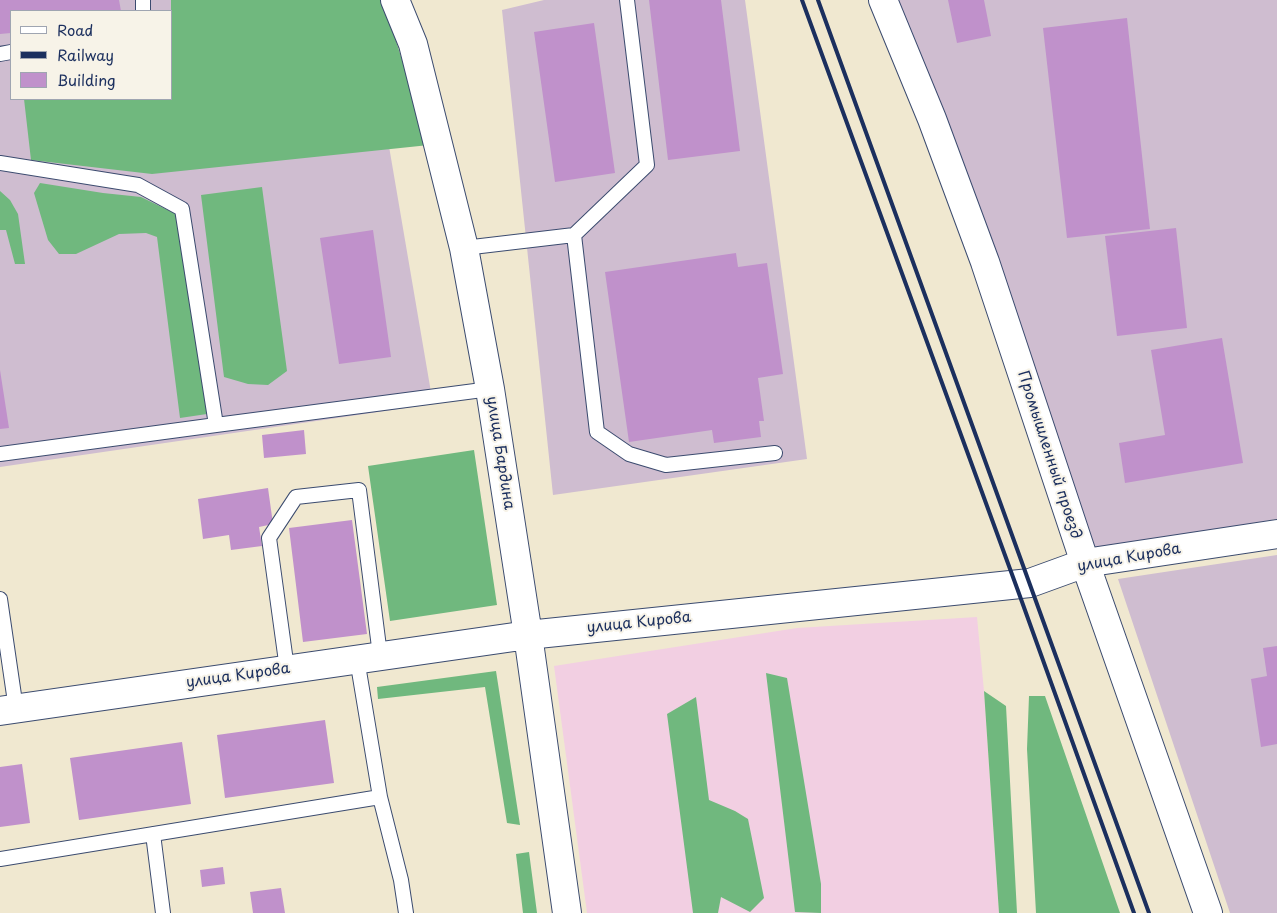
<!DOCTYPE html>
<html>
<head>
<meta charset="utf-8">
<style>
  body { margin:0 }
  #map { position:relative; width:1277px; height:913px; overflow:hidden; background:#f0e8d0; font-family:"Playpen Sans",sans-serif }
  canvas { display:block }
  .legend { position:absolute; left:10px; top:10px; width:162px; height:90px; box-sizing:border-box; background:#f7f3e8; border:1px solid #9fa5b1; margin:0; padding:6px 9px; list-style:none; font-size:15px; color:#1b2f5e }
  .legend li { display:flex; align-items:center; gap:10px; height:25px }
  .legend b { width:25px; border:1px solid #9fa5b1 }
</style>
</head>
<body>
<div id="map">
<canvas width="1277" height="913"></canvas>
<ul class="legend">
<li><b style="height:6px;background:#fff"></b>Road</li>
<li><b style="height:6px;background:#1b2f5e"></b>Railway</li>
<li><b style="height:14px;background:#c091cb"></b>Building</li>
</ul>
</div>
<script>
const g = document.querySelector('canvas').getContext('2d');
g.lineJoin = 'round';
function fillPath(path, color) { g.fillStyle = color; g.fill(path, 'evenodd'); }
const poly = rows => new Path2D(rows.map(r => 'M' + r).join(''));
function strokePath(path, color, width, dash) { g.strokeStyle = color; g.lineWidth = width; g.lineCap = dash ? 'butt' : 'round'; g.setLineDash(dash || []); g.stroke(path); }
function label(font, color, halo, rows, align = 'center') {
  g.font = font + ' "Playpen Sans",sans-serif'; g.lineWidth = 4; g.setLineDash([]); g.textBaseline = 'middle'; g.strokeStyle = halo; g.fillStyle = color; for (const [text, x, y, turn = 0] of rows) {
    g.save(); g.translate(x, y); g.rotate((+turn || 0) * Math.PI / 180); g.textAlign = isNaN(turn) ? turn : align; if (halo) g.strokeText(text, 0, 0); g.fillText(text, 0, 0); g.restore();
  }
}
fillPath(poly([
  [977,617,984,691,999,913,587,913,554,666,797,628]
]), '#f2cfe2');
fillPath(poly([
  [0,0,364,0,433,404,0,467],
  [11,11,171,11,171,99,11,99],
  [544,0,745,0,807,459,553,495,502,10],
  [895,0,1277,0,1277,519,1094,550],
  [1277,555,1277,913,1230,913,1118,579]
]), '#cfbdd0');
fillPath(poly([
  [171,0,383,0,429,145,152,174,31,160,24,99,171,99],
  [40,183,103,193,141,197,176,214,207,414,180,418,157,237,146,233,119,234,76,254,59,254,48,240,34,193],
  [262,187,287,371,268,385,248,384,224,377,201,195],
  [0,191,10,200,18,214,25,264,15,264,6,230,0,230],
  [474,450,497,605,390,621,368,466],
  [496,671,520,825,507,823,485,687,378,699,377,687],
  [766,673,787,678,821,884,821,913,795,912],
  [984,691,1006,706,1017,913,999,913],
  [1029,696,1045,696,1120,913,1036,913,1027,749],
  [696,697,709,800,735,811,748,819,764,898,750,912,721,897,718,913,693,913,667,714],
  [529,852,537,913,523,913,516,854]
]), '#70b87e');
fillPath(poly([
  [0,0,119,0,121,11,11,11,11,33,0,34],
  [649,0,721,0,740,151,668,160],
  [948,0,984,0,991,36,957,43],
  [1127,18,1150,229,1067,238,1043,28],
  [594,23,615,173,555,182,534,32],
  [1176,228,1187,328,1117,336,1105,236],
  [373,230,391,357,339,364,320,238],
  [736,253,738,267,767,263,783,374,758,378,764,421,759,421,761,437,714,443,712,430,629,442,605,272],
  [1222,338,1243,463,1125,483,1119,443,1165,435,1151,350],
  [0,370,9,428,0,429],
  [304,430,306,454,264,458,262,435],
  [268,488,273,524,259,527,262,546,231,550,229,535,203,539,198,499],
  [352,520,367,634,303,642,289,528],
  [1277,646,1277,744,1261,747,1251,679,1267,676,1263,648],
  [325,720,334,783,225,798,217,735],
  [182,742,191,804,79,820,70,758],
  [22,764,30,823,0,827,0,767],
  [223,867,225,884,202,887,200,870],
  [281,888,285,913,253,913,250,892]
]), '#c091cb');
const service = poly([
  [143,0,143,11],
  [0,54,11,52],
  [0,163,138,185,182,209,216,425,490,389],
  [574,235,597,432,629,454,666,465,775,453],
  [464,248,574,235,647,165,627,0],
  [0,454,216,425],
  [0,599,16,709],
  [287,669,269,538,296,497,359,490,380,655],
  [380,797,401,880,406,913],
  [153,834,163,913],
  [0,859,380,797,357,659]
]);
const minor = poly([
  [395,0,413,44,464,248,490,389,528,635,1030,583,1085,563,1277,534],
  [883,0,932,119,985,262,1085,563,1208,913]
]);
const tertiary = poly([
  [0,711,528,635,567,913]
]);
strokePath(service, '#3b4b6f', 16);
strokePath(minor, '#3b4b6f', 30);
strokePath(tertiary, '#3b4b6f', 30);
strokePath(service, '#fff', 14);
strokePath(minor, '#fff', 28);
strokePath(tertiary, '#fff', 28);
strokePath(poly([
  [802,0,1017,588,1134,913],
  [818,0,1149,913]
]), '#1b2f5e', 4);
label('15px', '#1b2f5e', '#f7f3e8', [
  ["улица Бардина",500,453,81],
  ["Промышленный проезд",1049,455,72],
  ["улица Кирова",1129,558,-10],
  ["улица Кирова",639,623,-6],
  ["улица Кирова",238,676,-8]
]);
</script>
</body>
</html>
